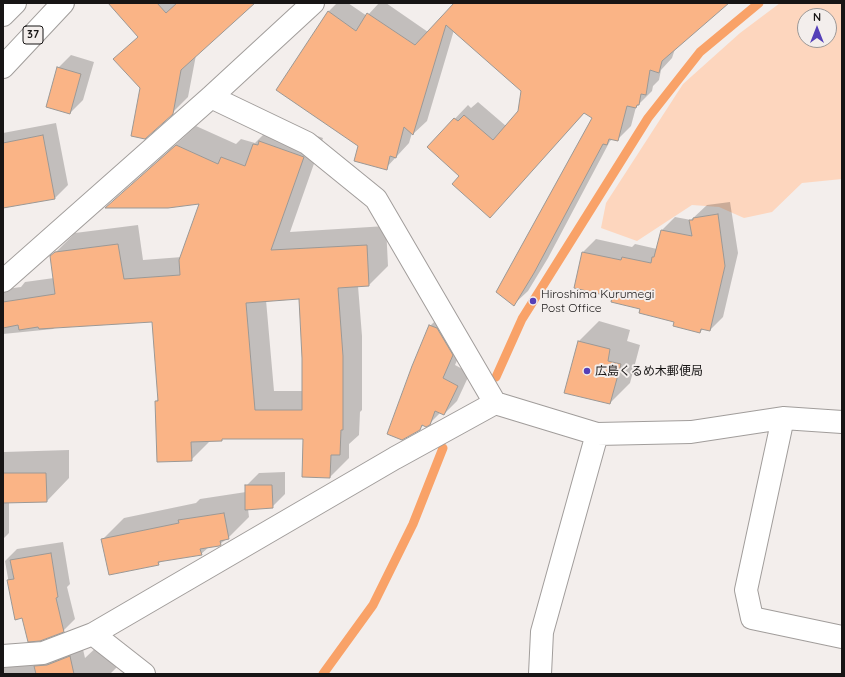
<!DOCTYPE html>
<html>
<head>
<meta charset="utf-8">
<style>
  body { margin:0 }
  #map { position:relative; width:845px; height:677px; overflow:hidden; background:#f3eeec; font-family:Quicksand,sans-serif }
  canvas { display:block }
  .frame { position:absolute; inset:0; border:4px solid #171515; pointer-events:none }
  .north { position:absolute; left:797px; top:8px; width:40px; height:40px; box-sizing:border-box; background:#f3eeec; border:1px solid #9b9796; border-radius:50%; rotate:0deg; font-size:11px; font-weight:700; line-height:16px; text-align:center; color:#171515 }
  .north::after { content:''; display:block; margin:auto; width:14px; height:18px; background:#5540b8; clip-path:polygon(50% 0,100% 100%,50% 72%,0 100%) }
</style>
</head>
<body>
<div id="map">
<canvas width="845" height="677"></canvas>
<div class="frame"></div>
<div class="north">N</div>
</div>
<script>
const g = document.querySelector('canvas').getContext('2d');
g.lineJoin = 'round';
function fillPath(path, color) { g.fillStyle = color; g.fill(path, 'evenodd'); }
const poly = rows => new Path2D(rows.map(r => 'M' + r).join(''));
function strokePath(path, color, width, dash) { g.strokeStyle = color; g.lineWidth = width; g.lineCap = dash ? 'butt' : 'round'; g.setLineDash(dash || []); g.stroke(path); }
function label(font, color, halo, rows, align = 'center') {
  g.font = font + ' Quicksand,"Noto Sans JP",sans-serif'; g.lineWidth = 4; g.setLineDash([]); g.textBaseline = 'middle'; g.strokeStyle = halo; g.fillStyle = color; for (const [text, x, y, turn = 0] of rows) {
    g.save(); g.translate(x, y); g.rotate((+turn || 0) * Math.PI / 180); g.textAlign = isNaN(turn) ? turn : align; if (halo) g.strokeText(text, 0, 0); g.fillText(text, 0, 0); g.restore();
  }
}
fillPath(poly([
  [780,3,842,3,842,179,802,183,772,212,744,218,719,207,692,205,637,241,601,228,606,203,683,84,740,33],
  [805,16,829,16,829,40,805,40]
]), '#fdd6be');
fillPath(poly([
  [122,3,253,3,196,55,188,97,172,113,141,88,115,59,139,36],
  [337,3,348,3,367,16,379,3,386,3,428,32,455,3,728,3,675,49,672,58,661,70,659,80,653,86,652,91,636,107,631,126,617,140,613,139,610,141,548,258,528,291,514,304,593,118,585,112,490,217,460,176,428,147,468,105,471,108,478,102,506,126,519,111,522,91,454,30,427,121,413,134,412,133,409,143,386,168,359,146,328,12],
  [71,55,94,62,83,100,70,113,58,68],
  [56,123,68,185,55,198,3,207,3,133],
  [279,123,323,138,290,232,386,226,388,266,369,285,358,286,362,336,362,410,360,412,359,435,349,444,349,458,330,477,304,438,223,438,221,440,211,440,191,460,156,401,159,398,153,321,55,327,53,329,3,334,3,292,6,289,21,287,25,282,54,278,51,257,75,233,138,225,143,260,182,257,200,203,107,207,196,126,236,144,241,139,255,143,273,125],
  [300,298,303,391,274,391,266,300],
  [730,202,738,253,723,317,710,330,704,328,700,332,613,296,583,252,596,239,632,247,635,244,657,249,662,230,675,217,691,220,707,205],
  [443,313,465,342,455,365,470,373,457,401,444,414,440,413,429,424,424,425,419,429,430,326],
  [599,321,630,330,627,341,640,345,630,383,610,403,579,341],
  [3,401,4,452,69,450,69,478,47,501,9,502,9,533,3,539],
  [285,472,285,494,272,507,248,509,249,517,228,538,220,544,209,547,201,554,163,560,158,564,102,540,124,518,196,503,200,499,246,492,246,486,259,473],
  [63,542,70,584,67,587,75,619,63,631,23,617,15,619,5,561,17,549],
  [101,643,120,664,110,674,3,674,3,660,82,645,85,658]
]), '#0003');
strokePath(poly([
  [496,377,522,319,648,118,700,52,759,3],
  [323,674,373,605,413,524,443,448]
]), '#f9a268', 9);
const building = poly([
  [108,3,157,3,166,13,177,3,255,3,181,70,173,114,145,139,131,136,140,88,113,59,138,37,108,3],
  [454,3,729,3,662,61,659,73,650,70,646,95,641,94,639,105,637,105,636,108,627,106,618,141,609,139,607,145,603,144,534,273,514,306,496,292,592,118,584,113,490,218,452,184,459,176,427,147,454,118,458,121,464,115,493,140,518,111,521,91,446,25,413,135,404,127,396,158,390,156,387,170,354,161,358,146,276,90,328,11,356,31,367,13,415,45,454,3],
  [57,67,81,74,70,114,46,107,57,67],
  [43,135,55,199,3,208,3,143,43,135],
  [259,141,304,157,271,250,367,245,369,286,338,288,343,356,343,430,341,430,340,455,331,455,330,478,302,477,303,439,222,439,222,441,191,442,192,461,157,462,155,401,158,401,152,322,39,329,38,327,19,330,18,325,3,328,3,302,55,294,50,256,55,252,118,244,124,279,180,275,179,260,199,204,168,208,105,208,176,145,218,164,221,157,245,166,253,144,258,145,259,141],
  [299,299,302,358,302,410,255,410,246,303,299,299],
  [718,214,725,266,710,331,701,329,700,333,673,326,674,322,639,313,640,309,611,302,612,297,574,288,582,252,621,260,622,257,651,263,652,257,654,257,661,230,692,236,689,220,693,220,693,218,718,214],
  [429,325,437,328,453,355,443,378,458,386,444,415,435,411,430,425,426,427,422,425,420,430,402,440,387,434,412,366,429,325],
  [578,341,610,349,608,361,621,364,610,404,564,393,578,341],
  [3,473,46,473,47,502,3,503,3,473],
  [245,485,272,485,273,508,245,510,245,485],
  [224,513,229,539,220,541,221,545,219,546,200,549,202,555,158,562,159,565,109,575,101,539,179,523,178,520,224,513],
  [51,553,58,597,56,598,64,632,40,641,28,642,22,618,15,620,7,580,14,579,10,560,51,553],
  [70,656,74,674,36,674,34,666,47,665,70,656]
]);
fillPath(building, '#fab486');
strokePath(building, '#9b9895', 1);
const minor = poly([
  [211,97,307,143,376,199,495,403,597,434,691,432,783,418,842,422],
  [3,281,211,97,313,3],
  [783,418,746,590,752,618,842,637],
  [93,634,144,674],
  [3,656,43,653,93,634,395,458,495,403],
  [540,674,542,632,597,434]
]);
const major = poly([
  [3,15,15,3],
  [3,67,63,3]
]);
strokePath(minor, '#a19d9b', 24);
strokePath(major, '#a19d9b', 24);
strokePath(minor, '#fff', 22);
strokePath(major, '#fff', 22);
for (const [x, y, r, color] of [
  [533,301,4,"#5540b8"],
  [587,371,4,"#5540b8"]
]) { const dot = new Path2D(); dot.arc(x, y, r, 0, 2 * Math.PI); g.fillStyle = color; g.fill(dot); strokePath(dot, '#f3eeec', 1.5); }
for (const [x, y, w] of [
  [33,35,20]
]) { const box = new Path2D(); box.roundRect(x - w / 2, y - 9, w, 18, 3); g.fillStyle = '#f3eeec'; g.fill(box); strokePath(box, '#171515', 1); }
label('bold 11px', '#171515', null, [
  ["37",33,35]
]);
label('12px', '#171515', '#f3eeec', [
  ["Hiroshima Kurumegi",541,294],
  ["Post Office",541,308],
  ["広島くるめ木郵便局",595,371]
], 'left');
</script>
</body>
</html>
